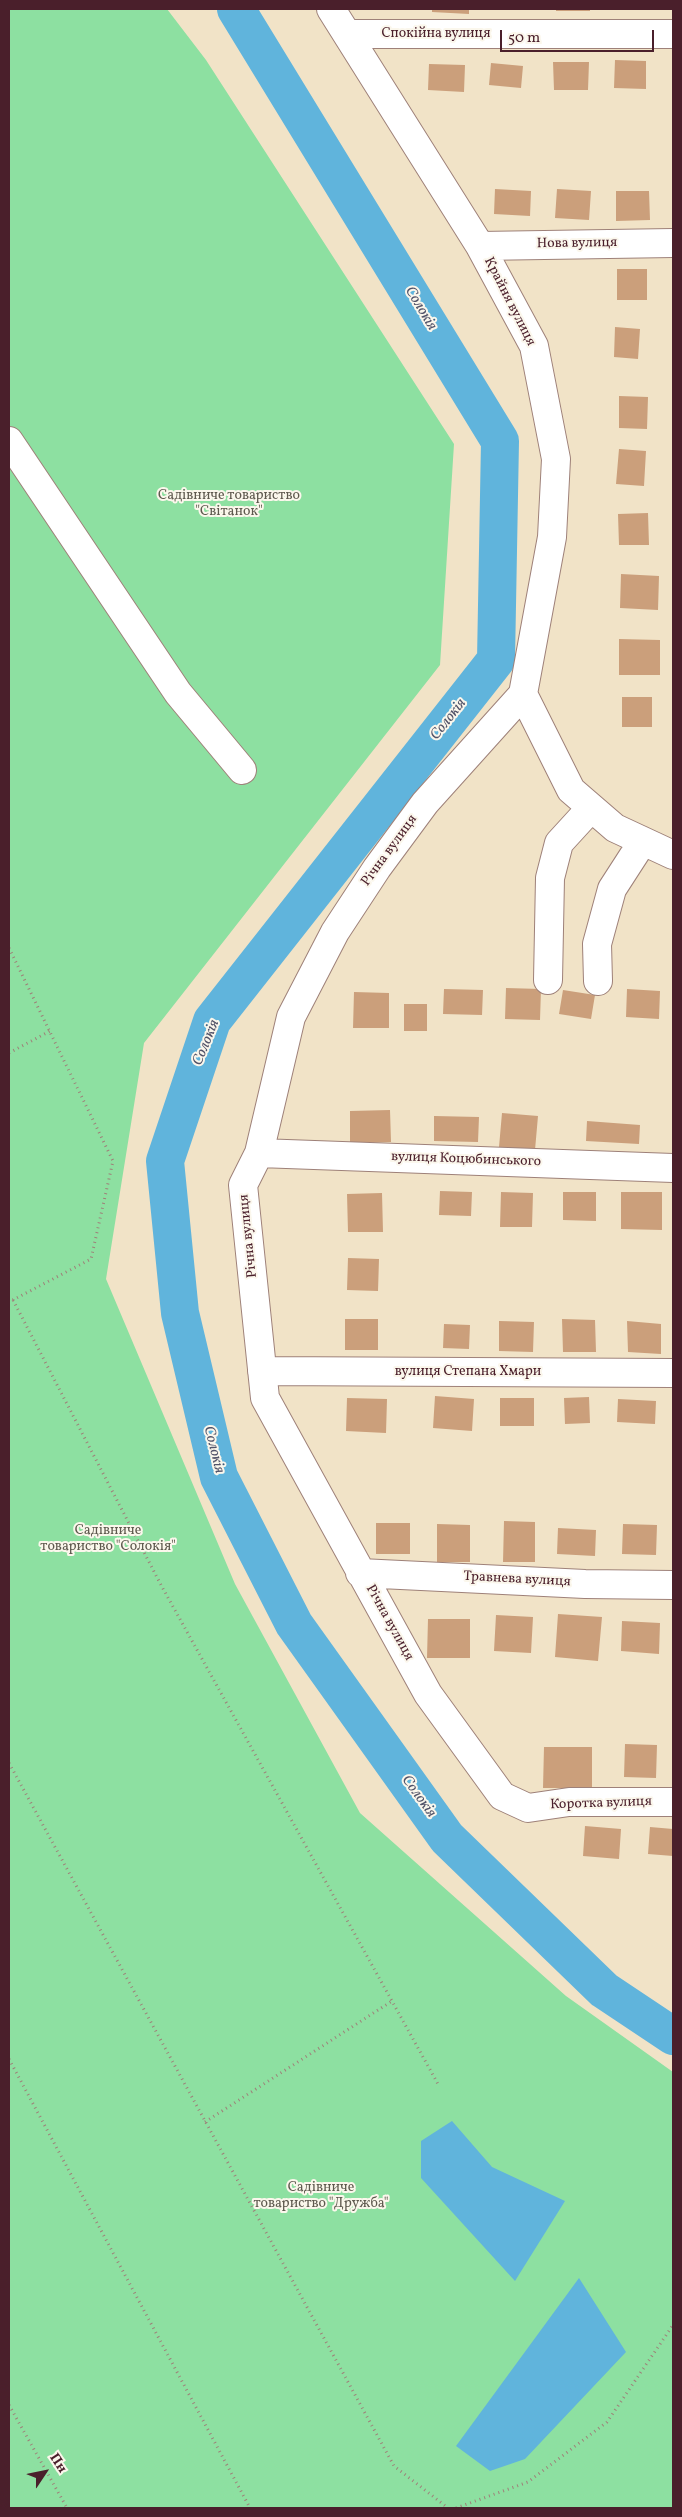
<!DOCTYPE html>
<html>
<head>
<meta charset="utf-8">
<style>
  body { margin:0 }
  #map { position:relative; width:682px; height:2517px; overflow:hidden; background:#f1e3c7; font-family:Vollkorn,serif }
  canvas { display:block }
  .frame { position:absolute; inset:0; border:10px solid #4a1f2b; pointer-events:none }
  .north { position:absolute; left:20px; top:2447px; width:50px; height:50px; -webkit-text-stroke:4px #fbf7ec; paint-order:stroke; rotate:56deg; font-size:14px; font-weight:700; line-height:20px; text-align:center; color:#4a1f2b }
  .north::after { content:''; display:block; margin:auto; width:18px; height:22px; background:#4a1f2b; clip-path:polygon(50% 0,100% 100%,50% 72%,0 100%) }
  .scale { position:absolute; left:500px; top:30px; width:154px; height:22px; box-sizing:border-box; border:2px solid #4a1f2b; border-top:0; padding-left:6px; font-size:15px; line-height:18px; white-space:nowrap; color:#4a1f2b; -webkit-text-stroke:4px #fbf7ec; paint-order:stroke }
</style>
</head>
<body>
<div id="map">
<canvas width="682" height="2517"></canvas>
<div class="frame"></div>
<div class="north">Пн</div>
<div class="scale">50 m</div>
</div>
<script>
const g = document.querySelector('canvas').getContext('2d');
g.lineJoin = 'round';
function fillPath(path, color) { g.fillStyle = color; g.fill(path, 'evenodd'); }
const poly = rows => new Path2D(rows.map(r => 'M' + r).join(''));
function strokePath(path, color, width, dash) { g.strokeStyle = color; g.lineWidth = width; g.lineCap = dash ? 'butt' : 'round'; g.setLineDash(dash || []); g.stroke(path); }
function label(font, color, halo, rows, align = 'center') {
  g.font = font + ' Vollkorn,serif'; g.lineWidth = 4; g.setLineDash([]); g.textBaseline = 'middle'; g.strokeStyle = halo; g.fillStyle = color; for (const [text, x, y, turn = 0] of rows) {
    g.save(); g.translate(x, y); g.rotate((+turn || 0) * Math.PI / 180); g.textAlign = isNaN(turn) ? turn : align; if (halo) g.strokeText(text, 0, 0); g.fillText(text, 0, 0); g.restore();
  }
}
fillPath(poly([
  [9,9,167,9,206,60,454,444,440,665,144,1043,106,1279,235,1584,360,1813,566,1996,673,2072,673,2508,9,2508]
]), '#8de0a1');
fillPath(poly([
  [452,2121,492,2167,565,2201,515,2281,421,2178,421,2141],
  [579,2278,626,2352,525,2459,490,2471,456,2446]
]), '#60b4dc');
strokePath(poly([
  [236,9,500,441,496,660,212,1021,165,1161,180,1313,219,1477,294,1624,447,1838,604,1990,673,2036]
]), '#60b4dc', 38);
fillPath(poly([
  [432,9,469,9,469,14,432,12],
  [556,9,590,9,590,11,556,11],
  [615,60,646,61,646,89,614,88],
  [553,62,589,62,588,90,554,90],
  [491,63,523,66,521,88,489,85],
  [429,64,465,65,464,92,428,90],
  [495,189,531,191,530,216,494,214],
  [557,189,591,191,589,220,555,218],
  [616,191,649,191,650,220,616,221],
  [617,269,647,269,647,300,617,300],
  [615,327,640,329,638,359,614,357],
  [619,396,648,397,647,429,619,428],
  [619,449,646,451,644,486,616,484],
  [648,513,649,545,619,545,618,514],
  [621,574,659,576,658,610,620,608],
  [619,639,660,640,660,675,619,675],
  [622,697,652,697,652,727,622,727],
  [506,988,541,989,540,1020,505,1019],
  [444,989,483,990,482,1015,443,1014],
  [627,989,660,991,659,1019,626,1017],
  [563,990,595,995,591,1019,559,1014],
  [354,992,389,993,389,1028,353,1028],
  [404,1004,427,1004,427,1031,404,1031],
  [390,1110,391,1142,350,1143,350,1111],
  [502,1113,538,1116,535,1150,499,1147],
  [434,1116,479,1117,478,1142,434,1141],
  [587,1121,640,1125,639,1144,586,1141],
  [440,1191,472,1192,471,1216,439,1215],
  [501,1192,533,1193,532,1227,500,1227],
  [563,1192,596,1192,596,1221,563,1220],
  [621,1192,662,1192,662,1230,621,1229],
  [382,1193,383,1232,348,1232,347,1194],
  [348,1258,379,1259,378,1291,347,1290],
  [345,1319,378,1319,378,1350,345,1350],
  [562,1319,595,1320,596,1352,563,1352],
  [499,1321,534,1322,533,1352,499,1351],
  [627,1321,661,1324,661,1354,628,1352],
  [444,1324,470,1325,469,1349,443,1348],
  [435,1396,474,1399,472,1431,433,1428],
  [589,1397,590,1423,565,1424,564,1398],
  [347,1398,387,1399,386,1433,346,1431],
  [500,1398,534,1398,534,1426,500,1426],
  [618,1399,656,1401,655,1424,617,1422],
  [504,1521,535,1522,535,1562,503,1562],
  [376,1523,410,1523,410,1554,376,1554],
  [437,1524,470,1525,470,1562,437,1562],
  [623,1524,657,1525,656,1555,622,1554],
  [558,1528,596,1530,595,1556,557,1554],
  [558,1614,602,1617,598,1661,555,1657],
  [496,1615,533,1617,531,1653,494,1651],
  [428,1619,470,1619,470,1658,427,1658],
  [622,1621,660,1623,659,1654,621,1651],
  [625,1744,657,1745,656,1778,624,1777],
  [544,1747,592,1747,592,1788,543,1788],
  [585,1826,621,1829,619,1859,583,1856],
  [650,1827,673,1829,673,1856,648,1854]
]), '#cb9f7b');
const minor = poly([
  [331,9,480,246,534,346,556,459,552,537,523,694],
  [348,34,673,34],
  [480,246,673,243],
  [9,441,178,693,242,770],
  [523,694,425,803,377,868,335,932,291,1017,259,1153,243,1185,265,1398,428,1694,502,1796,528,1808,569,1802,673,1802],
  [523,694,571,790,615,828,673,855],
  [548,980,550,878,559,843,591,808],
  [598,981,597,944,612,889,643,841],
  [259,1153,673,1168],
  [262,1371,673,1373],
  [360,1573,585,1584,673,1585]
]);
strokePath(minor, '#9e8179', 30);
strokePath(poly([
  [9,948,113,1161,91,1259,9,1302],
  [9,1053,50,1031],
  [13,1300,161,1585,438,2084],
  [9,1763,394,2466,448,2508],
  [9,2059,250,2508],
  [205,2122,392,2001],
  [9,2405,67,2508],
  [456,2508,528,2482,607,2422,673,2325]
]), '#9e8179', 3, [1, 4]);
strokePath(minor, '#fff', 28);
label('14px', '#4a1f2b', '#fbf7ec', [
  ["Спокійна вулиця",436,34],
  ["Нова вулиця",577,244,-1],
  ["Крайня вулиця",509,302,63],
  ["Річна вулиця",390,851,-54],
  ["вулиця Коцюбинського",466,1160,2],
  ["Річна вулиця",249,1236,-96],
  ["вулиця Степана Хмари",468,1372],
  ["Травнева вулиця",517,1580,3],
  ["Річна вулиця",389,1623,61],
  ["Коротка вулиця",601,1804,-2]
]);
label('14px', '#5e594e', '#fbf7ec', [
  ["Садівниче товариство",229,496],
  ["\"Світанок\"",229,512],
  ["Садівниче",108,1531],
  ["товариство \"Солокія\"",108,1547],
  ["Садівниче",321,2188],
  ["товариство \"Дружба\"",321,2204]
]);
label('italic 15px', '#525369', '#fbf7ec', [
  ["Солокія",420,309,59],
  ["Солокія",449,720,-52],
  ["Солокія",207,1043,-68],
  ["Солокія",213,1450,76],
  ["Солокія",418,1797,54]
]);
</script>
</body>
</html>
